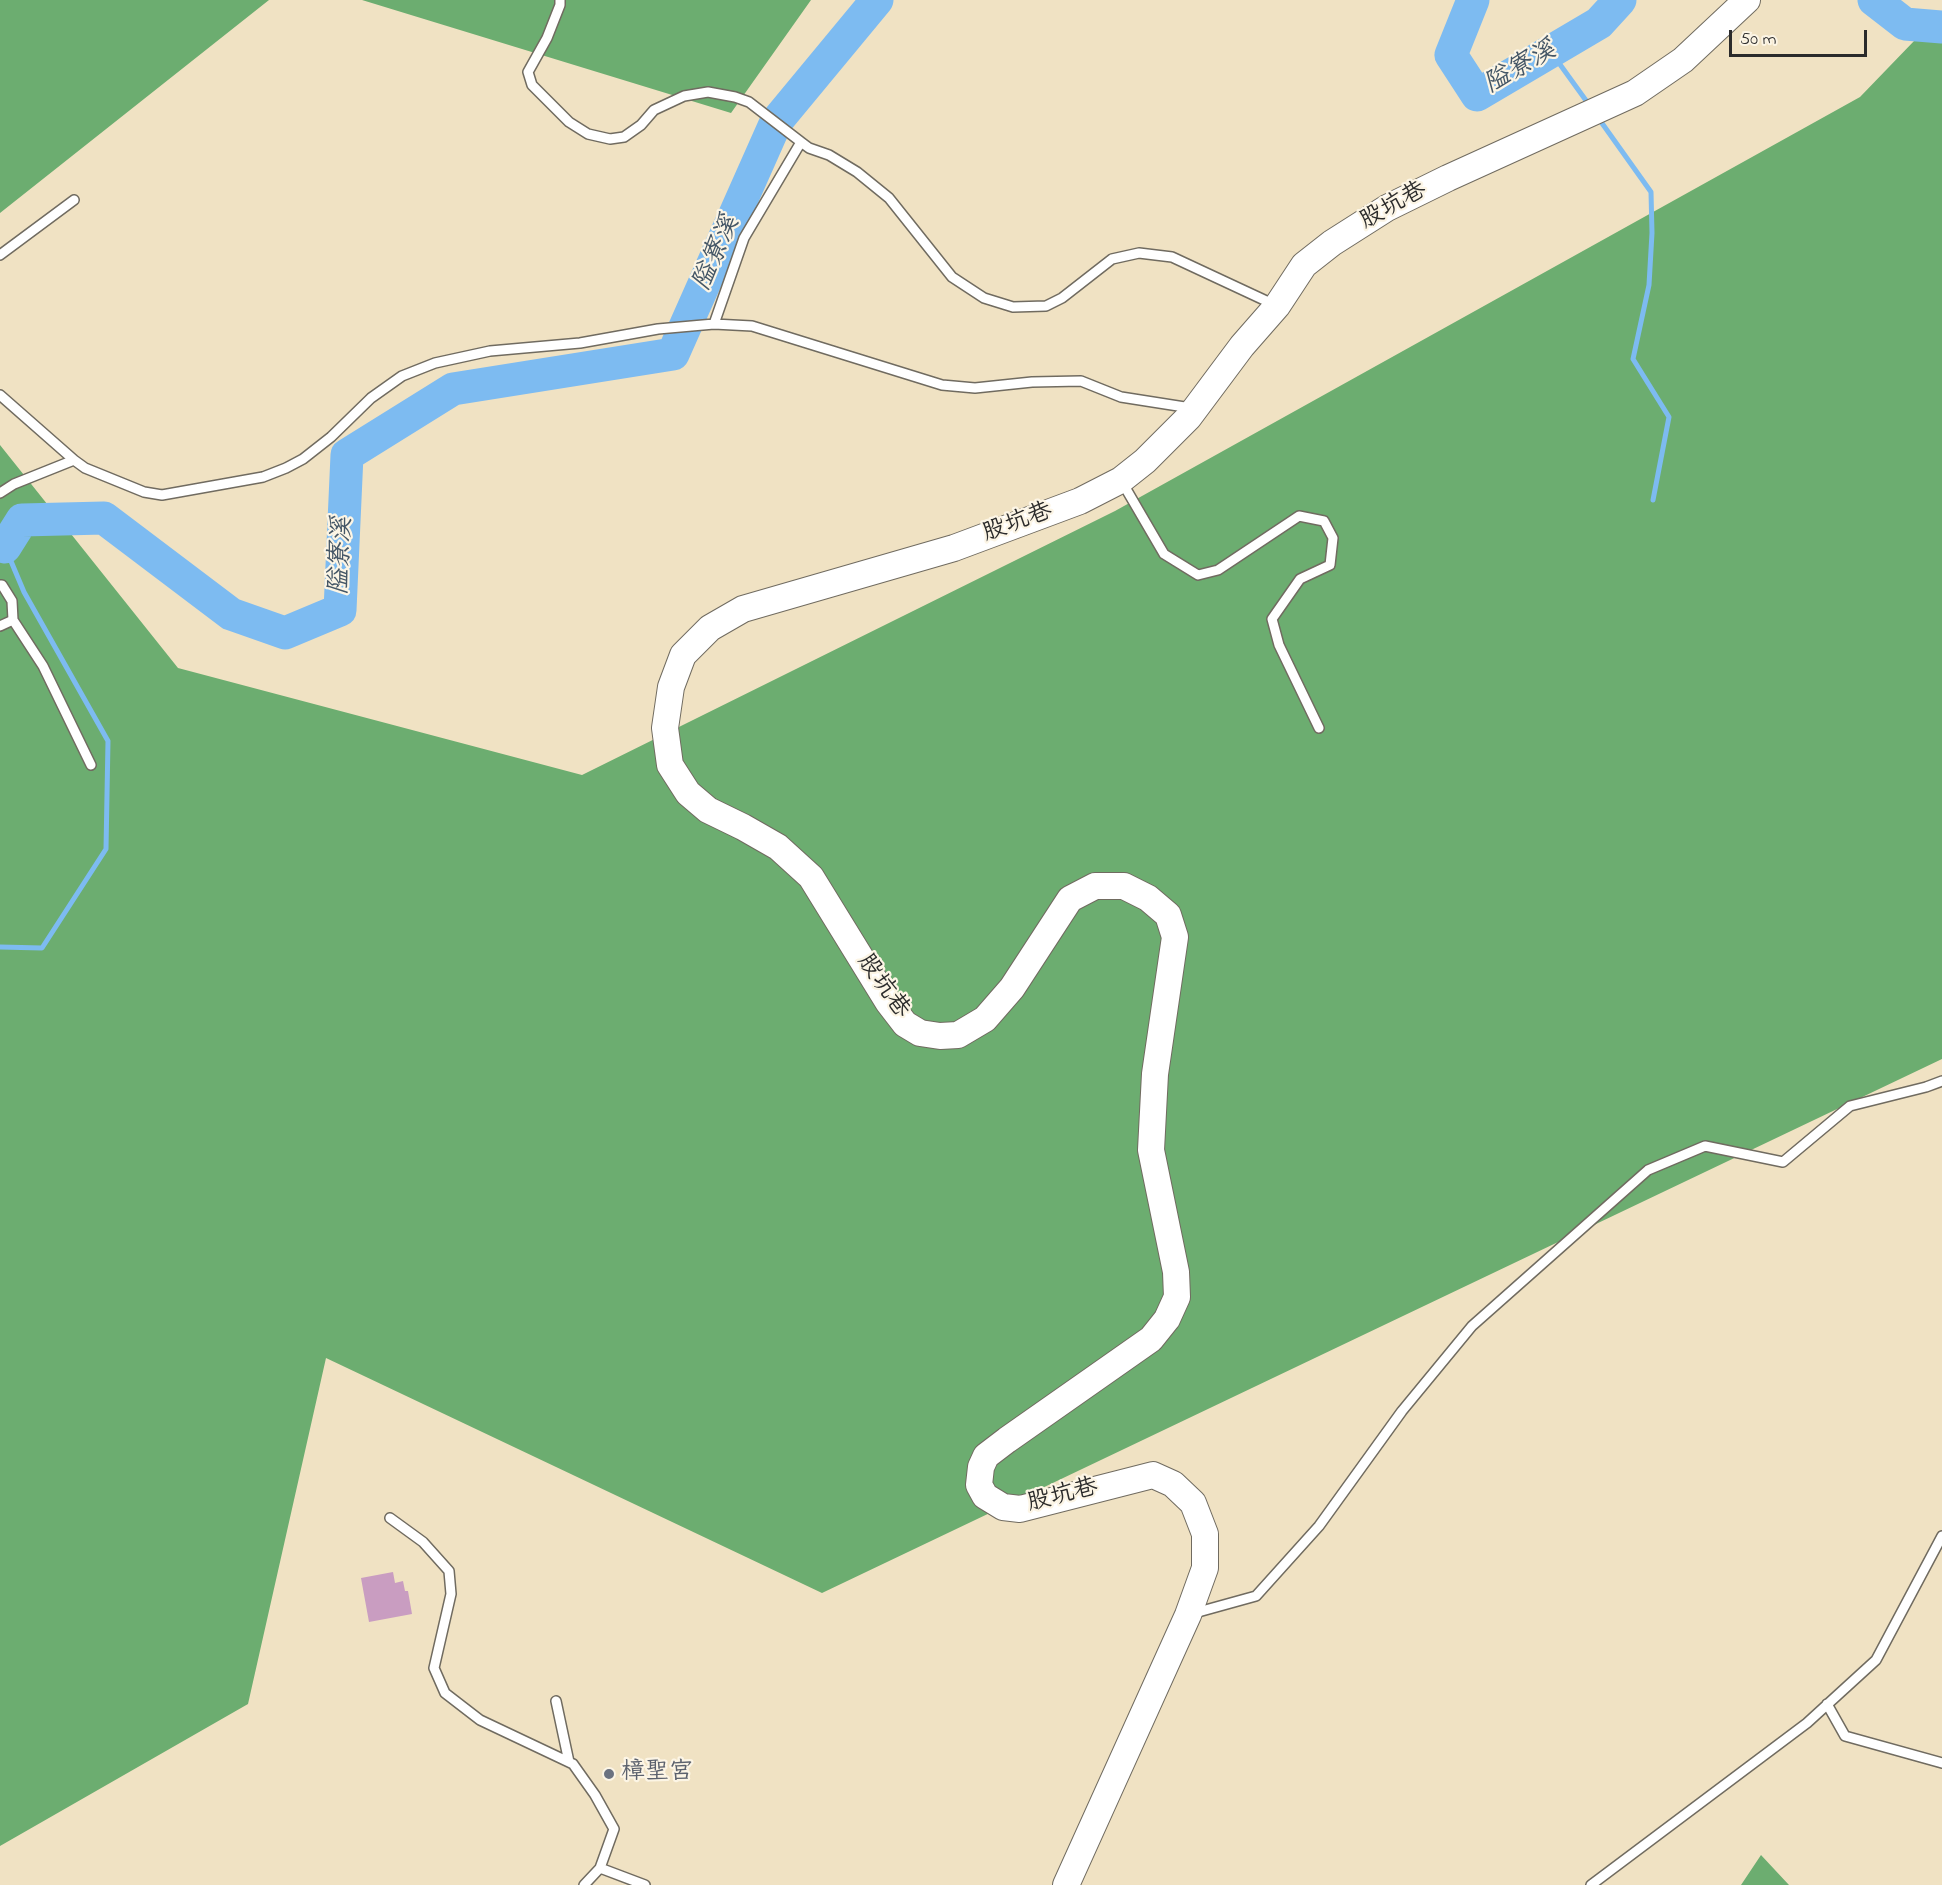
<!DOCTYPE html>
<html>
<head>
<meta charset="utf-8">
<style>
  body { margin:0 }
  #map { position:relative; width:1942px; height:1885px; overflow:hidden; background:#f0e2c3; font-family:"Indie Flower",sans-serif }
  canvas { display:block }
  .scale { position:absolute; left:1729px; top:30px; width:138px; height:27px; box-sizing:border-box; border:3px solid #2b2b2b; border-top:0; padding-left:8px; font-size:18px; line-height:21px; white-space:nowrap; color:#2b2b2b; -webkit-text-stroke:4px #fcf5e5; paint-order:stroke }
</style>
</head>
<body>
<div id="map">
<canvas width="1942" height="1885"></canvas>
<div class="scale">50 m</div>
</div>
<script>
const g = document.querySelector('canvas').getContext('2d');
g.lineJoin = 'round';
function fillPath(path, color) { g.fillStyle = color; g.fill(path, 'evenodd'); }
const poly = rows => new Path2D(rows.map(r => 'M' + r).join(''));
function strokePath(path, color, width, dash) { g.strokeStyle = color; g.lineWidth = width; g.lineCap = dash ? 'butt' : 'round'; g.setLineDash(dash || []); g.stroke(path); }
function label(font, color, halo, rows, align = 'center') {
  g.font = font + ' "Indie Flower","LXGW WenKai TC",sans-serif'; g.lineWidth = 4.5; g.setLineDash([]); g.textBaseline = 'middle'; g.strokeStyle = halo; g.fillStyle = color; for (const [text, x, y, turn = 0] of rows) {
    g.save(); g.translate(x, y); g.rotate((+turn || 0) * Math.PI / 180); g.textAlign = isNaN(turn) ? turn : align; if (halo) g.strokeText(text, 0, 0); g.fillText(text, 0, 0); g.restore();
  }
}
fillPath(poly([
  [0,0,269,0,0,213],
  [362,0,811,0,731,113],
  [1942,12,1942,1059,822,1593,326,1358,248,1704,0,1846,0,445,178,668,582,775,1115,511,1860,97],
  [1761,1855,1789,1885,1741,1885]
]), '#6cad70');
strokePath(poly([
  [1551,52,1590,106],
  [1599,119,1651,192,1652,233,1649,285,1633,359,1669,417,1653,500],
  [0,552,5,547,24,592,108,741,106,849,42,948,0,947]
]), '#7dbbf1', 5);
strokePath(poly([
  [1473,0,1451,55,1477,95,1599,23,1620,0],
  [1874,0,1905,24,1942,27],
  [5,547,22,520,104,518,231,614,285,633,340,610,347,455,453,389,673,354,776,122,877,0]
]), '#7dbbf1', 33);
fillPath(poly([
  [393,1572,395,1583,403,1581,405,1591,408,1591,412,1614,369,1622,361,1578]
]), '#c99dc1');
const lane = poly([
  [560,0,560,5,547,38,528,72,532,85,569,122,588,134,610,139,624,137,641,125,654,110,684,96,708,92,735,97,749,102,801,142],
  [0,255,74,200],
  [714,324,744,238,801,142,809,148,829,155,857,172,889,198,952,277,984,298,1013,307,1046,306,1062,298,1112,259,1139,253,1172,257,1275,305],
  [0,395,74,460,85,468,144,492,162,495,263,477,286,468,303,459,331,437,371,398,402,376,435,363,490,351,580,343,658,329,714,324,752,326,942,385,975,388,1032,382,1081,381,1121,397,1191,408],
  [1122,482,1164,554,1198,575,1218,570,1299,516,1324,521,1333,538,1330,565,1300,579,1272,619,1279,645,1319,728],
  [0,493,14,484,74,460],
  [0,585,2,585,12,601,13,620,43,666,91,765],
  [0,626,13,620],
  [390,1518,423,1542,449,1571,451,1594,434,1668,445,1693,480,1720,573,1764,595,1795,614,1829,600,1868],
  [1191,1614,1256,1596,1319,1526,1402,1411,1472,1326,1648,1170,1705,1146,1783,1162,1850,1106,1926,1087,1942,1081],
  [556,1701,569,1762],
  [1827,1704,1845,1736,1942,1763],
  [584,1885,600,1868,645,1885],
  [1591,1885,1807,1723,1876,1660,1942,1536]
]);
const secondary = poly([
  [1066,1885,1188,1615,1205,1568,1205,1534,1193,1503,1173,1484,1153,1475,1020,1509,1003,1507,985,1496,979,1485,981,1467,986,1456,1007,1440,1151,1339,1167,1319,1177,1297,1176,1272,1151,1150,1155,1074,1175,937,1168,915,1148,898,1124,886,1095,886,1070,899,1012,988,985,1019,958,1035,940,1036,920,1033,905,1024,888,1002,811,877,778,847,743,827,708,810,688,793,670,765,665,728,671,687,683,655,710,628,743,609,954,548,1080,501,1121,480,1145,461,1189,417,1242,346,1277,306,1304,265,1332,243,1387,208,1448,178,1635,93,1683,60,1747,0]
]);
strokePath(lane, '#706b60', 12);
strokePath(secondary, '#706b60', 28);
strokePath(lane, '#fff', 9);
strokePath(secondary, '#fff', 26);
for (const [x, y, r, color] of [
  [609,1774,6,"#6b7280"]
]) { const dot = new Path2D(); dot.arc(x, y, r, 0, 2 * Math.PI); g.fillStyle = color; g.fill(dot); strokePath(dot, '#fcf5e5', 2); }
label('24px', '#2b2b2b', '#fcf5e5', [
  ["股坑巷",1394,207,-29],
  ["股坑巷",1018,524,-20],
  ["股坑巷",882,987,55],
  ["股坑巷",1063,1497,-14]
]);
label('24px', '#5b616d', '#fcf5e5', [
  ["樟聖宮",621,1774]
], 'left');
label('italic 26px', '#445666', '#fcf5e5', [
  ["隘寮溪",1521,69,-30],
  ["隘寮溪",718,254,-66],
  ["隘寮溪",343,556,-87]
]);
</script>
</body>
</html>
